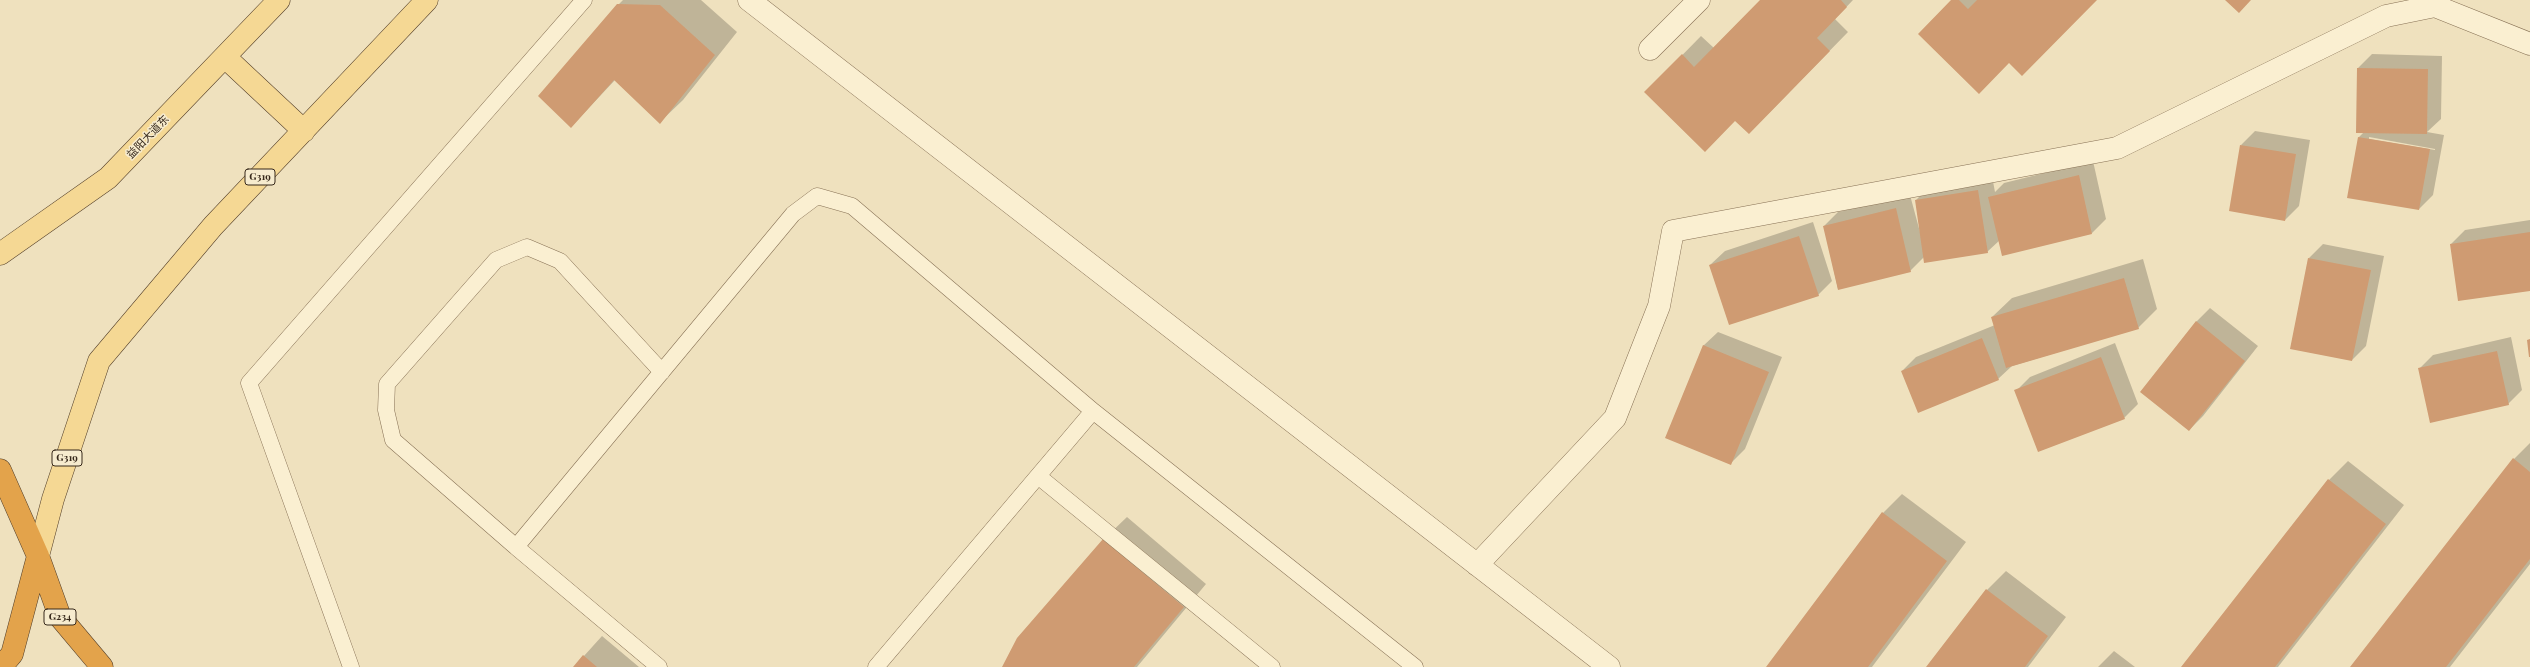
<!DOCTYPE html>
<html>
<head>
<meta charset="utf-8">
<style>
  body { margin:0 }
  canvas { display:block; background:#efe1be }
</style>
</head>
<body>
<canvas width="2530" height="667"></canvas>
<script>
const g = document.querySelector('canvas').getContext('2d');
g.lineJoin = 'round';
function fillPath(path, color) { g.fillStyle = color; g.fill(path, 'evenodd'); }
const poly = rows => new Path2D(rows.map(r => 'M' + r).join(''));
function strokePath(path, color, width, dash) { g.strokeStyle = color; g.lineWidth = width; g.lineCap = dash ? 'butt' : 'round'; g.setLineDash(dash || []); g.stroke(path); }
function label(font, color, halo, rows, align = 'center') {
  g.font = font + ' "Playfair Display","Noto Sans SC",serif'; g.lineWidth = 3; g.setLineDash([]); g.textBaseline = 'middle'; g.strokeStyle = halo; g.fillStyle = color; for (const [text, x, y, turn = 0] of rows) {
    g.save(); g.translate(x, y); g.rotate((+turn || 0) * Math.PI / 180); g.textAlign = isNaN(turn) ? turn : align; if (halo) g.strokeText(text, 0, 0); g.fillText(text, 0, 0); g.restore();
  }
}
fillPath(poly([
  [623,0,701,0,737,32,683,100,660,122,615,80,571,127,618,5],
  [1761,0,1853,0,1835,19,1848,32,1768,114,1736,120,1646,92,1701,36,1714,48],
  [1953,0,2095,0,2022,74],
  [2372,54,2442,56,2441,119,2427,132,2444,135,2433,195,2419,209,2348,197,2359,137,2364,132,2358,68],
  [2369,137,2435,149,2435,150,2369,139],
  [2255,131,2310,140,2299,206,2285,220,2241,145],
  [2093,161,2106,219,2092,233,2003,255,2000,240,1987,252,1924,257,1910,271,1838,289,1824,226,1838,212,1910,195,1920,232,1916,200,1930,186,1992,176,1995,192,2004,183],
  [2530,220,2530,290,2451,244,2465,230],
  [1813,222,1832,281,1818,295,1710,265,1725,251],
  [2323,244,2384,256,2366,346,2352,360,2309,258],
  [2143,259,2157,309,2138,328,2012,366,1998,379,1902,371,1916,357,1995,325,1992,317,2012,298],
  [2210,308,2258,346,2203,416,2189,430,2196,322],
  [1718,332,1782,357,1745,449,1730,464,1703,346],
  [2511,337,2522,390,2508,404,2419,369,2433,355],
  [2115,343,2138,404,2124,418,2016,391,2030,377],
  [2530,443,2530,564,2450,667,2351,667,2514,459],
  [2348,461,2404,505,2278,667,2182,667,2329,480],
  [1902,494,1966,542,1872,667,1767,667,1883,513],
  [1127,517,1206,584,1137,667,1003,667,1104,539],
  [2006,571,2066,617,2028,667,1927,667,1987,590],
  [602,636,639,667,574,667],
  [2114,651,2135,667,2098,667]
]), '#0003');
fillPath(poly([
  [1760,0,1841,0,1847,7,1817,38,1830,51,1749,134,1735,121,1705,152,1644,92,1682,54,1694,67],
  [1951,0,1959,0,1968,9,1977,0,2097,0,2022,76,2009,63,1979,94,1918,34],
  [2225,0,2251,0,2239,13],
  [617,4,660,5,715,55,660,124,614,80,571,128,538,96],
  [2357,68,2428,69,2427,134,2356,133],
  [2358,137,2430,149,2419,210,2347,198],
  [2240,145,2296,154,2285,221,2229,211],
  [2079,175,2092,234,2002,256,1988,197],
  [1978,190,1988,253,1924,263,1915,200],
  [1896,208,1911,272,1838,290,1823,226],
  [2530,232,2530,291,2458,301,2450,244],
  [1799,236,1819,296,1729,325,1709,265],
  [2308,258,2371,270,2352,361,2290,349],
  [2124,278,2139,329,2006,368,1991,317],
  [2196,321,2245,361,2189,431,2140,392],
  [1982,338,1999,380,1918,413,1901,371],
  [2530,339,2530,357,2529,357,2527,340],
  [1703,345,1769,372,1731,465,1665,438],
  [2497,351,2509,405,2430,423,2418,368],
  [2101,357,2125,419,2038,452,2014,390],
  [2513,458,2530,472,2530,559,2446,667,2350,667],
  [2328,479,2386,524,2275,667,2181,667],
  [1882,512,1947,561,1868,667,1766,667],
  [1103,539,1184,607,1134,667,1002,667,1017,638],
  [1986,589,2048,636,2025,667,1926,667],
  [583,655,597,667,573,667]
]), '#cf9b72');
const lane = poly([
  [1093,411,1415,667],
  [1038,476,1272,667],
  [516,547,393,440,386,410,387,384,496,260,527,247,560,261,662,372],
  [351,667,249,383,584,0],
  [659,667,516,547,793,214,817,196,852,206,1093,411,876,667]
]);
const street = poly([
  [749,0,1609,667],
  [1650,49,1699,0],
  [1477,565,1615,418,1659,306,1673,231,2117,148,2386,16,2435,6,2530,44]
]);
const primary = poly([
  [225,57,304,131],
  [0,254,108,178,279,0],
  [38,556,53,499,99,361,213,226,427,0]
]);
const highway = poly([
  [0,470,38,556,60,617,102,667],
  [1,667,12,654,38,556]
]);
strokePath(lane, '#887256', 17);
strokePath(street, '#887256', 23);
strokePath(primary, '#55402b', 23);
strokePath(highway, '#55402b', 23);
strokePath(lane, '#faefd1', 16);
strokePath(street, '#faefd1', 22);
strokePath(primary, '#f5d894', 22);
strokePath(highway, '#e3a34b', 22);
for (const [x, y, w] of [
  [260,177,30],
  [67,458,30],
  [60,617,32]
]) { const box = new Path2D(); box.roundRect(x - w / 2, y - 8, w, 16, 3); g.fillStyle = '#f6ebce'; g.fill(box); strokePath(box, '#37291b', 1); }
label('bold 10px', '#37291b', null, [
  ["G319",260,177],
  ["G319",67,458],
  ["G234",60,617]
]);
label('11px', '#37291b', '#f6ebce', [
  ["益阳大道东",148,137,-46]
]);
</script>
</body>
</html>
